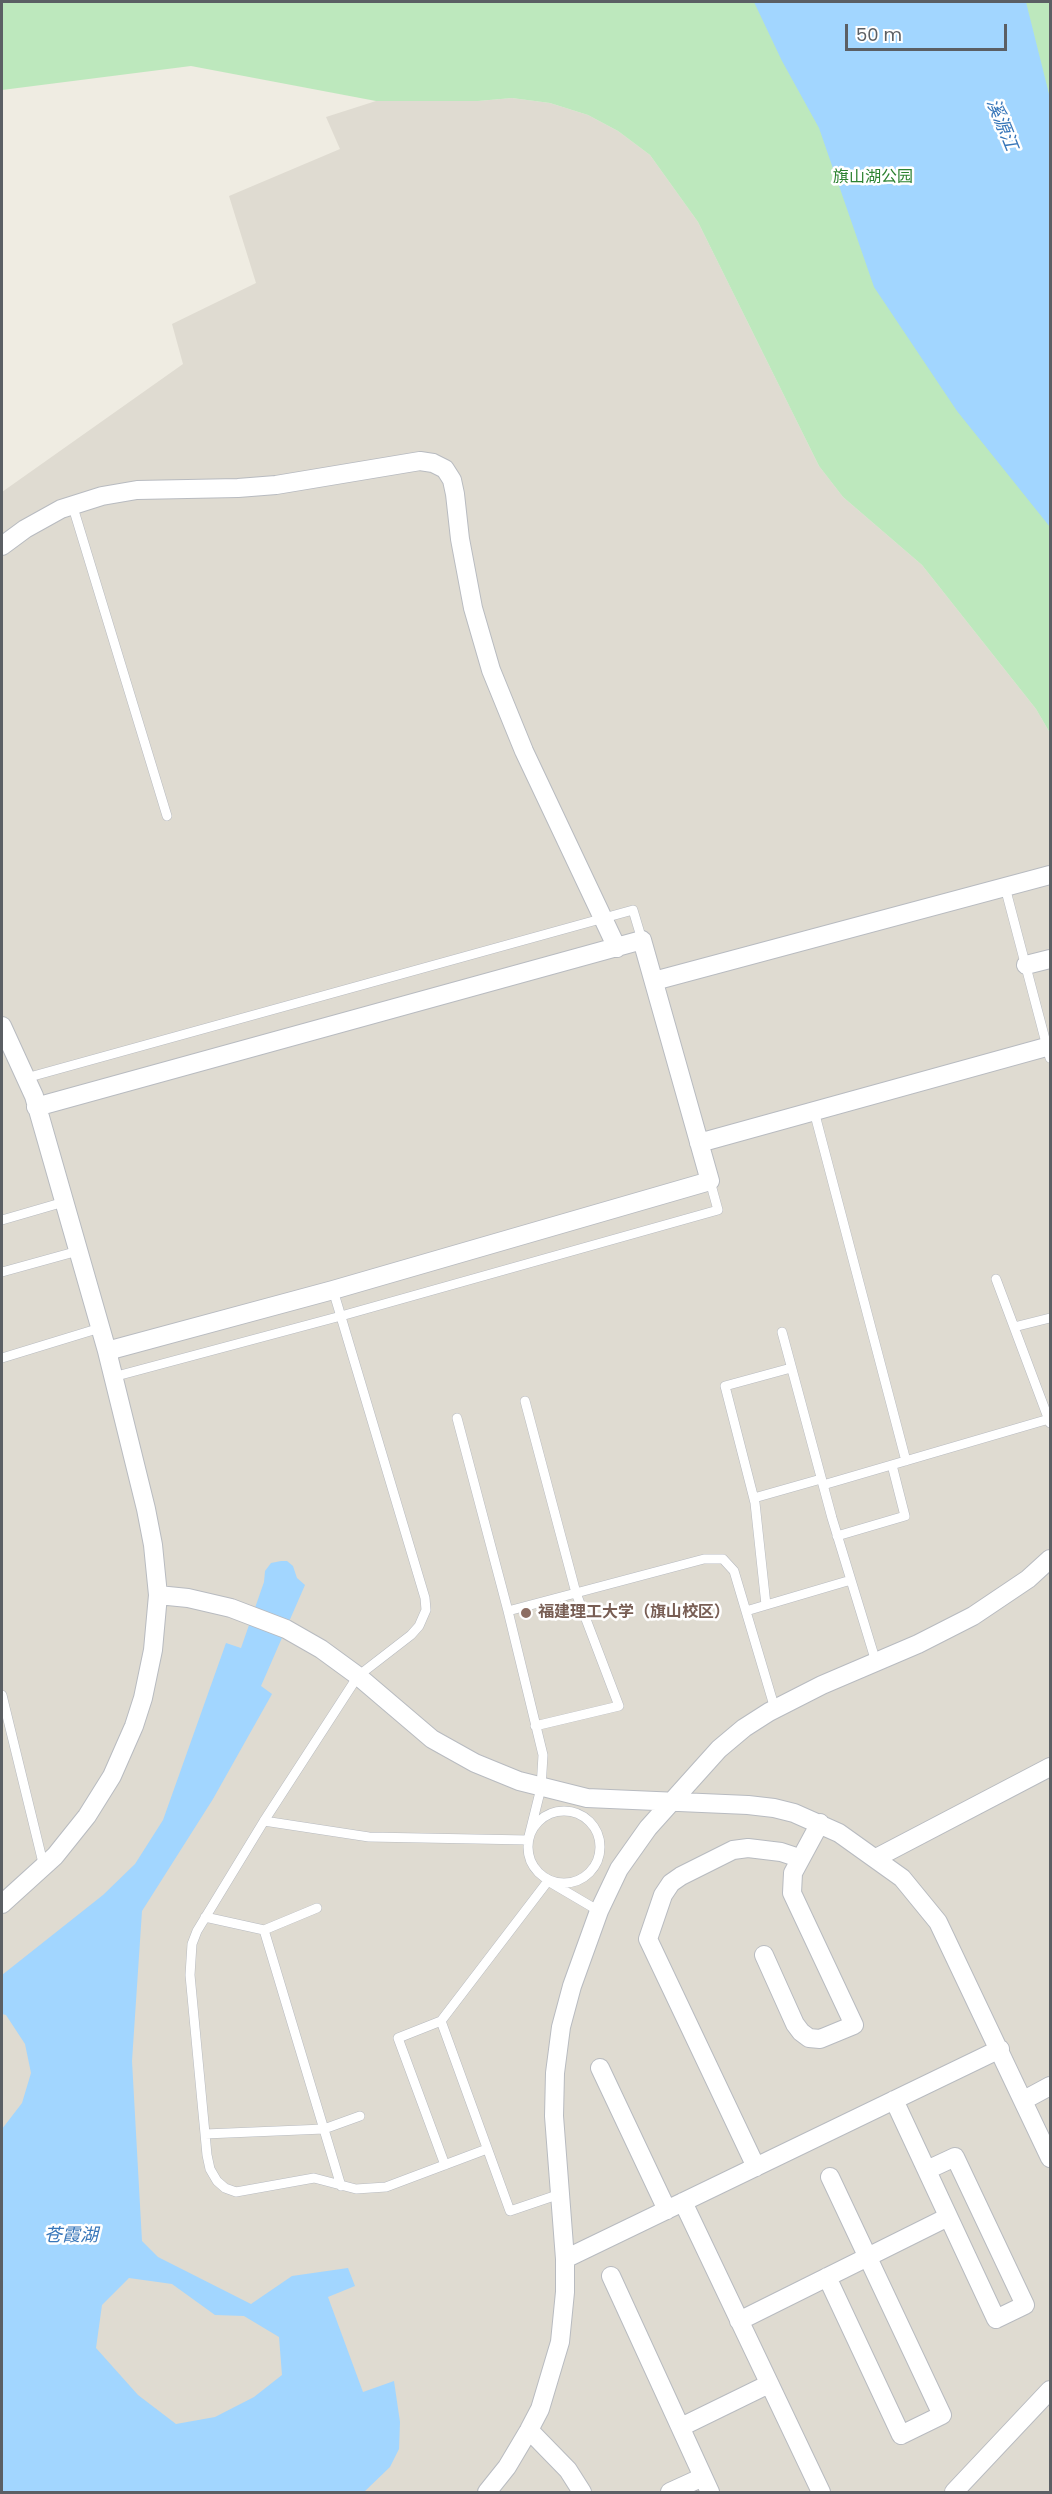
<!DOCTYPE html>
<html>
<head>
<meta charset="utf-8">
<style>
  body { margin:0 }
  #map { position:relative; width:1052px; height:2494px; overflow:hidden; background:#efece2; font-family:Poppins,sans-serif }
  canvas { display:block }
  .frame { position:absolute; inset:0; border:3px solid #5b5f64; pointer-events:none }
  .scale { position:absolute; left:845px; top:24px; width:162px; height:27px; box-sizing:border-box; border:3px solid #5b5f64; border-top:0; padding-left:8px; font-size:18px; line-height:21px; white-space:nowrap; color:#5b5f64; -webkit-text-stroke:4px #fff; paint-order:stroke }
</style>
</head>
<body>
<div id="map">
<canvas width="1052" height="2494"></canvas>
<div class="frame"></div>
<div class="scale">50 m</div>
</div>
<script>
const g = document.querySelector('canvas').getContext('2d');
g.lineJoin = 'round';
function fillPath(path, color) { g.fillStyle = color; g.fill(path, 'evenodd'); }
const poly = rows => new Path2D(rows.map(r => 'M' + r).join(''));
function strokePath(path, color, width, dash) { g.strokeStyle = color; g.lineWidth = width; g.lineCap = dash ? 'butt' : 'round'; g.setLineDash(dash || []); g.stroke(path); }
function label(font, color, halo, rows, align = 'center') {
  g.font = font + ' Poppins,"Noto Sans SC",sans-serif'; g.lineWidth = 5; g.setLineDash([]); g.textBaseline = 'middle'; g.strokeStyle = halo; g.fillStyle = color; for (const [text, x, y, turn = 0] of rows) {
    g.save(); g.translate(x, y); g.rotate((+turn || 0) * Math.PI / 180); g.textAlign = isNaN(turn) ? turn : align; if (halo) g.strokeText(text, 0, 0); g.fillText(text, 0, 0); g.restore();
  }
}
fillPath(poly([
  [512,98,550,103,588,115,618,131,650,155,698,222,819,466,843,497,922,565,1036,709,1050,733,1050,2492,2,2492,2,492,183,364,172,324,256,283,229,196,340,149,326,117,376,101,478,101]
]), '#dfdbd1');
fillPath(poly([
  [2,2,1050,2,1050,733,1036,709,922,565,843,497,819,466,698,222,650,155,618,131,588,115,550,103,512,98,478,101,376,101,191,66,2,90]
]), '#bde8bd');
fillPath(poly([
  [754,2,1026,2,1050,98,1050,527,957,411,874,287,819,128,782,61],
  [281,1561,287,1561,293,1566,297,1578,305,1585,261,1686,272,1694,213,1799,142,1911,132,2061,142,2241,158,2257,251,2304,292,2276,348,2268,355,2286,328,2297,363,2392,394,2381,400,2422,399,2449,390,2467,364,2492,2,2492,2,2129,22,2103,31,2073,25,2044,6,2015,2,2014,2,1975,103,1895,135,1864,163,1820,226,1643,241,1648,264,1582,265,1571,271,1563],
  [129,2278,172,2284,215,2315,244,2316,279,2337,282,2375,254,2397,215,2417,176,2424,138,2395,96,2348,102,2305]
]), '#a2d6ff');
const service = poly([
  [72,504,167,816],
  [1005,887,1050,1058],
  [26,1078,633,910,642,940],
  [814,1111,906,1461],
  [2,1220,64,1202],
  [2,1272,78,1251],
  [996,1279,1050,1423],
  [333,1290,425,1598,426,1610,419,1626,411,1635,358,1676,264,1821,197,1931,192,1944,190,1975,207,2155,210,2169,217,2181,225,2188,236,2192,314,2178,356,2189,386,2187,487,2149],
  [1014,1327,1050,1318],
  [782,1332,832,1518,876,1662],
  [2,1358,100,1328],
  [113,1377,341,1316,718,1210,710,1181],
  [525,1401,576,1593,619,1706,535,1726],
  [823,1485,1049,1419],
  [754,1498,821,1479],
  [837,1536,905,1516,892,1465],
  [766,1605,755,1503,725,1386,791,1368],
  [508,1611,704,1559,723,1559,734,1571,775,1709],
  [746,1611,851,1580],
  [2,1695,44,1867],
  '528 1847a36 36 0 1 1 72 0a36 36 0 1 1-72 0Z',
  [264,1821,369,1837,528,1840,541,1788,543,1755,508,1611,457,1418],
  [205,1917,264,1930,317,1908],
  [264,1930,341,2186],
  [441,2021,398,2038,445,2165],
  [205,2134,324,2129,360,2116],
  [560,2194,510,2211,441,2021,548,1881,599,1911]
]);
const minor = poly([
  [2,546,25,529,61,509,102,496,137,490,238,488,276,485,420,461,433,463,445,469,452,480,455,494,460,539,473,608,491,670,524,751,617,948],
  [1026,965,1050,959],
  [654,981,1050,875],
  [2,1026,34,1096,107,1351,146,1509,153,1545,158,1595,153,1650,143,1698,134,1726,112,1776,87,1816,55,1856,2,1904],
  [36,1107,642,940,710,1181,333,1290,107,1351],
  [699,1143,1050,1046],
  [158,1595,188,1598,231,1608,286,1629,321,1649,358,1676,432,1739,475,1763,519,1781,587,1798,748,1805,774,1808,794,1813,839,1833,902,1878,938,1922,1050,2158],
  [876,1858,1050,1767],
  [764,1955,795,2024,801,2032,809,2038,820,2039,854,2025,792,1893,793,1873,820,1823],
  [600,2068,667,2210],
  [894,2100,996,2319,1025,2305,955,2157,927,2170],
  [1024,2100,1050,2086],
  [756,2167,648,1939,663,1895,671,1883,681,1876,733,1850,748,1848,781,1852,799,1858],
  [683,2202,821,2492],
  [565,2259,1000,2049],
  [611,2276,710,2492],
  [827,2277,901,2435,942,2415,830,2177],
  [739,2321,948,2217],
  [681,2427,769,2384],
  [529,2430,568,2470,582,2492],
  [487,2492,507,2467,529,2430,540,2409,560,2342,565,2292,565,2259,554,2116,555,2073,561,2027,572,1986,599,1911,619,1869,648,1828,719,1749,744,1728,769,1712,822,1685,918,1644,973,1616,1028,1579,1050,1559],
  [670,2492,703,2477],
  [954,2492,1050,2390]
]);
strokePath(service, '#b8bbc0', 10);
strokePath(minor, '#b8bbc0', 20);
strokePath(service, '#fff', 9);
strokePath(minor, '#fff', 18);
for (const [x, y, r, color] of [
  [526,1613,6,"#8d6e63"]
]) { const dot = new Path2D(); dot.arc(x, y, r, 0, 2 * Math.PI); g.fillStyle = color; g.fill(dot); strokePath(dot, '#fff', 2); }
label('16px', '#2d8231', '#fff', [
  ["旗山湖公园",873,178]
]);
label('bold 16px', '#785e54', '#fff', [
  ["福建理工大学（旗山校区）",538,1613]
], 'left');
label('italic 18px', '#3776b9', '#fff', [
  ["溪源江",1001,125,68],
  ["苍霞湖",71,2236]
]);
</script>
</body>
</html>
